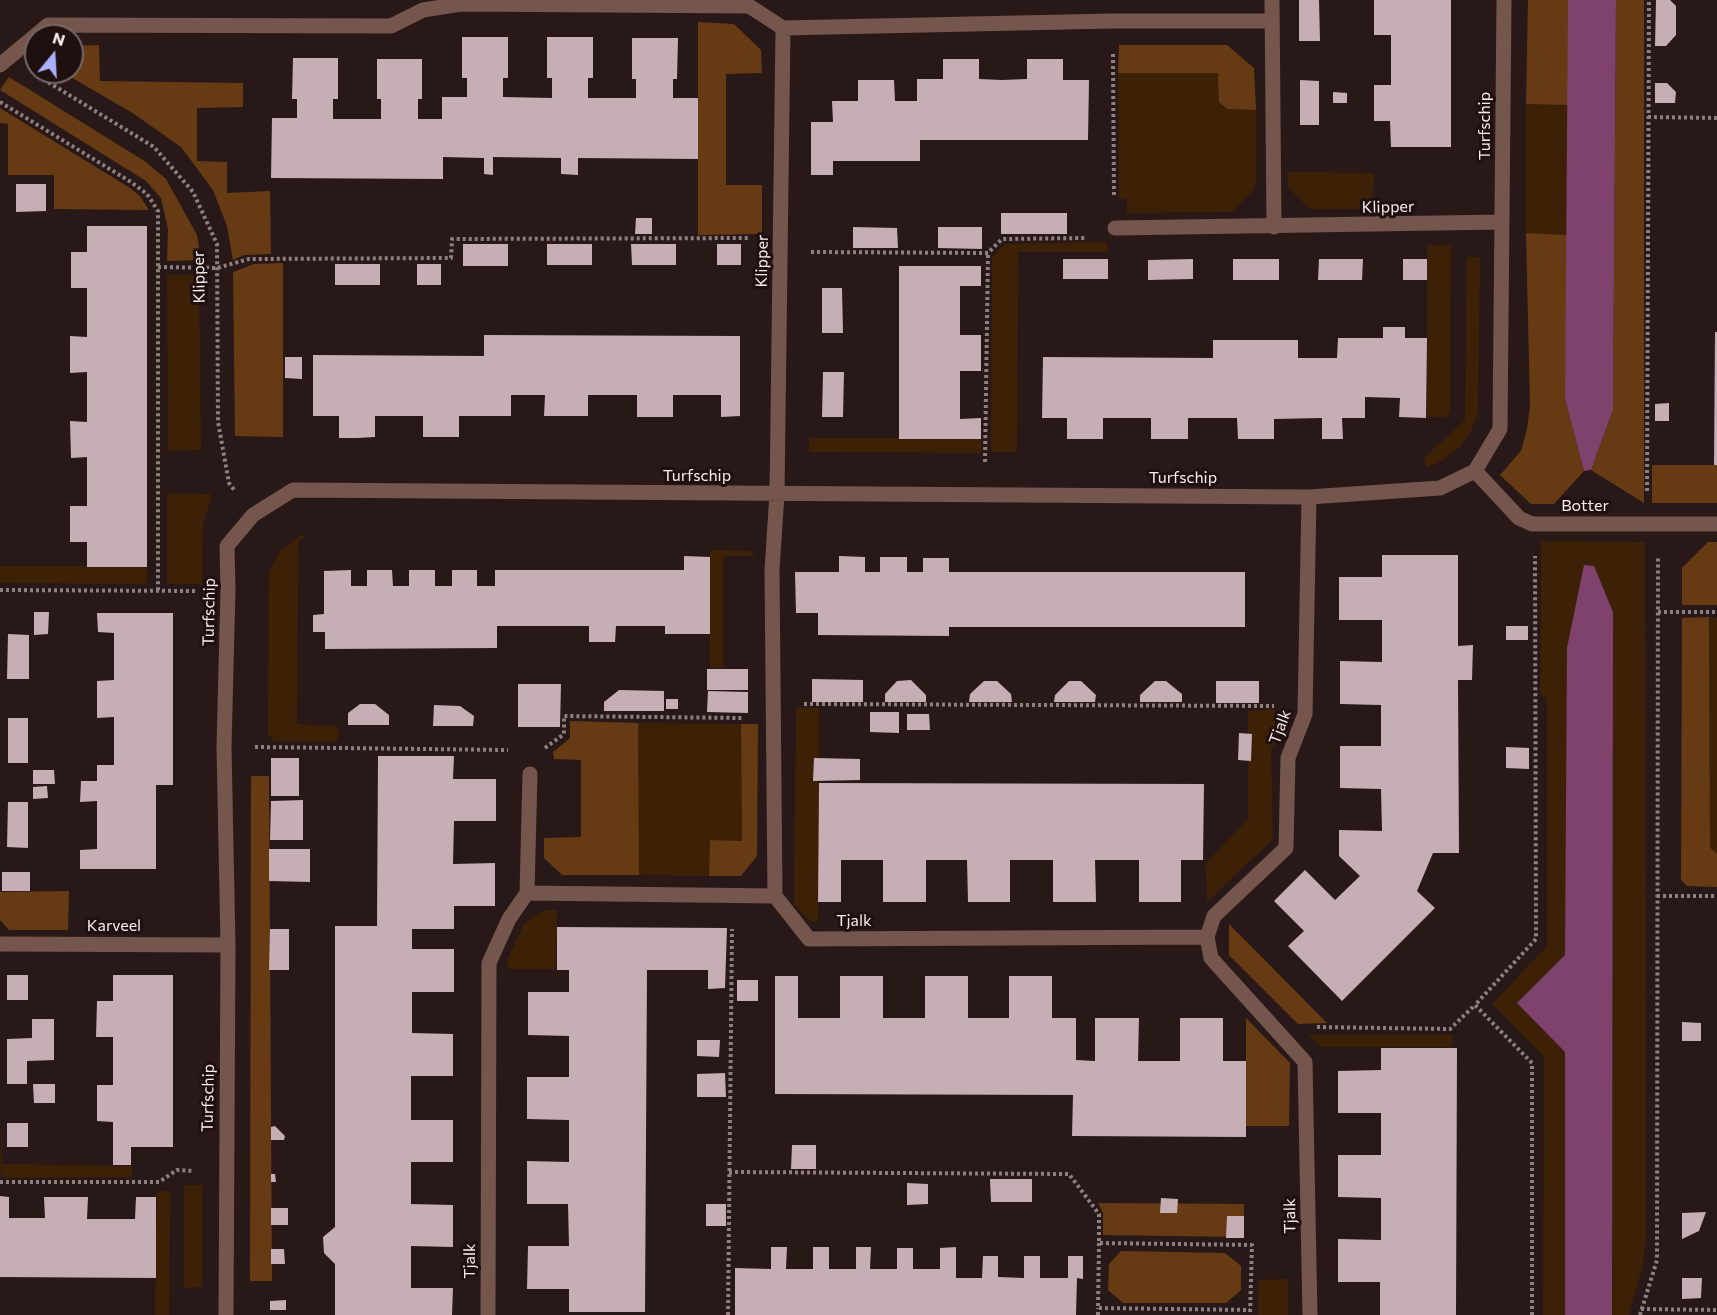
<!DOCTYPE html>
<html>
<head>
<meta charset="utf-8">
<style>
  body { margin:0 }
  #map { position:relative; width:1717px; height:1315px; overflow:hidden; background:#291818; font-family:Commissioner,sans-serif }
  canvas { display:block }
  .north { position:absolute; left:24px; top:24px; width:60px; height:60px; box-sizing:border-box; background:#1f0f0f; border:2px solid #766867; border-radius:50%; rotate:18deg; font-size:16px; font-weight:700; line-height:24px; text-align:center; color:#f9edec }
  .north::after { content:''; display:block; margin:auto; width:21px; height:27px; background:#aab0fb; clip-path:polygon(50% 0,100% 100%,50% 72%,0 100%) }
</style>
</head>
<body>
<div id="map">
<canvas width="1717" height="1315"></canvas>
<div class="north">N</div>
</div>
<script>
const g = document.querySelector('canvas').getContext('2d');
g.lineJoin = 'round';
function fillPath(path, color) { g.fillStyle = color; g.fill(path, 'evenodd'); }
const poly = rows => new Path2D(rows.map(r => 'M' + r).join(''));
function strokePath(path, color, width, dash) { g.strokeStyle = color; g.lineWidth = width; g.lineCap = dash ? 'butt' : 'round'; g.setLineDash(dash || []); g.stroke(path); }
function label(font, color, halo, rows, align = 'center') {
  g.font = font + ' Commissioner,sans-serif'; g.lineWidth = 6; g.setLineDash([]); g.textBaseline = 'middle'; g.strokeStyle = halo; g.fillStyle = color; for (const [text, x, y, turn = 0] of rows) {
    g.save(); g.translate(x, y); g.rotate((+turn || 0) * Math.PI / 180); g.textAlign = isNaN(turn) ? turn : align; if (halo) g.strokeText(text, 0, 0); g.fillText(text, 0, 0); g.restore();
  }
}
fillPath(poly([
  [1118,73,1219,73,1219,102,1226,109,1256,110,1256,183,1251,193,1232,212,1127,213,1127,200,1119,198],
  [1526,104,1568,105,1568,235,1526,233],
  [1288,172,1374,173,1372,209,1310,209,1288,187],
  [1106,242,1108,252,1018,252,1017,452,991,452,992,257,1005,244],
  [1427,245,1451,245,1450,412,1445,417,1427,417],
  [1467,257,1480,257,1478,412,1472,429,1460,447,1440,462,1427,467,1423,459,1465,420],
  [199,275,201,450,168,451,167,275],
  [809,438,981,438,981,453,809,452],
  [167,493,209,494,212,496,203,523,202,584,167,584],
  [302,535,306,535,298,543,297,724,335,726,340,732,336,742,274,741,268,734,269,572,280,551],
  [1541,541,1645,542,1646,1239,1643,1264,1629,1315,1612,1315,1613,612,1594,566,1584,566,1565,955,1517,1003,1565,1052,1565,1315,1543,1315,1544,1057,1492,1004,1547,946,1547,698,1540,695],
  [710,550,753,551,753,556,723,556,723,668,710,668],
  [0,566,147,566,147,584,0,583],
  [1709,617,1717,618,1717,853,1710,849],
  [796,707,819,708,818,922,812,922,794,905],
  [1274,709,1291,722,1271,750,1273,839,1207,902,1206,863,1248,819,1248,711],
  [638,723,741,724,742,841,710,840,709,876,639,875],
  [544,910,557,910,556,969,508,969,507,960,524,924],
  [1309,1035,1453,1035,1452,1047,1321,1047],
  [2,1119,2,1164,132,1166,132,1177,5,1178,0,1173],
  [184,1185,202,1185,202,1287,184,1288],
  [157,1191,170,1191,169,1315,155,1315],
  [1288,1279,1288,1315,1258,1315,1259,1280]
]), '#3d2107');
fillPath(poly([
  [1528,0,1568,0,1568,105,1526,104],
  [1616,0,1644,0,1644,503,1591,470,1613,410],
  [698,22,734,24,761,50,762,73,726,74,726,185,762,185,762,234,698,235],
  [99,45,100,81,243,83,243,107,197,108,197,161,227,162,227,193,270,191,271,254,244,255,233,260,227,226,213,190,181,147,131,112,62,72,72,72,72,46],
  [1119,45,1227,45,1254,68,1256,110,1227,109,1219,102,1218,73,1118,73],
  [9,77,146,162,166,179,197,235,201,260,167,261,168,229,161,198,146,181,0,90],
  [0,108,130,188,140,196,149,210,54,209,54,175,8,175,8,124,0,123],
  [1526,233,1568,235,1565,399,1584,471,1554,504,1531,504,1500,475,1521,451,1527,429,1530,405],
  [283,263,283,437,235,436,233,272,254,264],
  [1652,465,1717,465,1717,503,1652,503],
  [1708,542,1717,542,1717,605,1682,605,1682,568],
  [1709,617,1710,848,1717,853,1717,887,1687,886,1681,880,1682,618],
  [570,721,638,723,639,875,562,875,544,858,544,838,581,837,581,760,554,759,553,752,570,738],
  [741,724,758,724,757,856,741,876,709,876,710,840,742,841],
  [251,776,269,776,272,1281,250,1281],
  [69,891,68,930,9,930,0,920,0,892],
  [1229,924,1327,1023,1298,1024,1229,955],
  [1246,1018,1290,1063,1289,1126,1246,1126],
  [1098,1203,1244,1204,1244,1237,1103,1235,1103,1213],
  [1121,1251,1225,1253,1241,1266,1241,1290,1226,1303,1123,1303,1108,1290,1109,1264]
]), '#663b14');
fillPath(poly([
  [1568,0,1616,0,1613,410,1591,470,1584,471,1565,399],
  [1584,565,1594,566,1613,612,1612,1315,1565,1315,1565,1052,1517,1003,1565,955,1567,648]
]), '#7e426c');
fillPath(poly([
  [1299,0,1319,0,1320,41,1299,41],
  [1374,0,1451,0,1451,147,1391,147,1390,121,1374,121,1374,85,1391,85,1391,35,1374,35],
  [1656,0,1670,0,1676,6,1676,35,1666,46,1655,46],
  [462,37,508,37,508,78,503,78,503,97,552,98,552,78,547,78,547,37,593,37,593,78,588,78,588,98,636,98,636,79,632,79,632,38,678,38,677,79,673,79,673,98,698,98,698,159,578,158,578,175,561,174,561,158,493,157,493,175,484,174,484,158,443,157,443,179,271,178,272,118,297,118,297,99,292,99,293,58,338,58,338,99,333,99,333,119,381,119,381,99,377,99,377,59,422,59,422,99,418,99,418,119,442,119,442,97,467,97,467,78,462,78],
  [943,59,979,59,979,79,1002,80,1027,79,1027,59,1063,59,1063,80,1089,80,1088,140,920,140,920,161,833,161,833,175,811,175,811,122,833,122,832,101,858,101,858,80,894,80,895,101,917,101,917,79,943,79],
  [1300,80,1319,81,1319,125,1300,125],
  [1655,83,1667,83,1676,92,1675,103,1655,103],
  [1333,92,1347,93,1347,103,1333,103],
  [16,184,46,184,46,211,16,212],
  [1001,213,1067,213,1067,234,1001,234],
  [636,218,652,218,652,234,635,234],
  [87,226,147,226,147,567,87,567,87,542,70,542,70,506,87,506,87,457,71,458,70,421,87,422,87,372,70,373,70,336,87,337,87,288,71,288,71,252,87,252],
  [853,227,897,228,898,248,853,248],
  [938,227,982,227,982,249,938,248],
  [463,244,508,244,508,266,463,266],
  [547,244,592,244,592,265,547,265],
  [631,244,676,244,676,265,632,265],
  [717,244,741,244,741,265,717,265],
  [1063,259,1108,259,1108,279,1063,279],
  [1193,259,1193,279,1148,280,1148,260],
  [1233,259,1279,259,1279,280,1233,280],
  [1319,259,1363,259,1362,280,1318,280],
  [1403,259,1427,259,1427,280,1403,280],
  [335,264,380,264,380,285,335,285],
  [417,264,441,264,441,285,417,285],
  [899,266,981,266,981,286,960,286,960,335,981,335,981,371,960,371,960,419,981,418,981,439,899,439],
  [822,288,842,288,843,333,822,333],
  [1383,327,1405,327,1405,338,1427,338,1426,418,1399,417,1400,398,1365,397,1365,418,1342,418,1343,439,1322,439,1322,418,1274,419,1274,439,1238,439,1237,418,1188,418,1188,439,1151,439,1151,418,1103,418,1103,439,1067,439,1067,418,1042,418,1043,357,1213,358,1213,340,1298,340,1298,358,1337,358,1338,338,1383,338],
  [1715,332,1717,332,1717,465,1714,465],
  [484,335,740,336,740,416,721,417,721,395,673,395,673,417,637,417,637,395,588,395,588,416,544,416,545,395,511,395,511,416,459,416,459,437,423,437,423,416,375,416,375,437,357,438,339,438,339,416,313,416,313,355,484,356],
  [285,357,302,357,302,379,285,378],
  [823,372,844,372,843,417,822,417],
  [1669,403,1669,421,1655,421,1655,404],
  [1382,555,1458,555,1458,646,1473,645,1472,680,1458,680,1459,853,1433,853,1417,891,1435,908,1342,1001,1288,946,1304,931,1274,901,1305,870,1335,900,1360,876,1339,856,1339,830,1382,831,1381,789,1340,788,1340,746,1381,746,1381,705,1340,704,1340,661,1382,662,1382,620,1339,620,1339,577,1382,577],
  [684,556,710,557,710,634,665,634,665,626,616,626,615,642,589,642,589,626,497,626,497,648,325,649,325,632,313,632,313,615,324,614,324,571,351,570,351,586,367,586,367,570,392,570,393,586,409,586,409,570,435,570,435,586,452,586,452,570,477,570,477,586,495,586,495,570,684,570],
  [839,556,865,557,865,572,880,572,880,557,907,557,907,572,923,572,923,558,949,558,949,572,1245,572,1245,627,949,627,949,636,818,635,818,613,796,613,795,572,839,572],
  [34,612,49,612,48,634,34,635],
  [97,613,173,613,173,785,156,785,156,869,80,869,80,850,97,849,97,801,80,802,81,781,97,781,97,765,114,765,114,717,97,718,97,681,114,680,114,633,98,632],
  [1506,626,1528,626,1528,640,1506,640],
  [8,634,29,635,29,679,7,679],
  [707,669,748,669,748,690,707,690],
  [812,679,863,680,863,702,812,702],
  [911,680,926,695,926,702,885,702,885,694,897,681],
  [984,681,997,681,1011,694,1012,702,969,702,970,694],
  [1069,681,1081,681,1096,695,1095,702,1054,702,1055,695],
  [1155,681,1166,681,1182,694,1182,702,1140,702,1140,695],
  [1216,681,1259,681,1259,703,1216,703],
  [518,684,561,684,560,727,518,727],
  [619,690,664,691,664,711,604,711,604,702],
  [708,691,748,692,748,713,707,712],
  [666,699,678,699,678,709,666,709],
  [360,704,375,704,389,715,389,725,348,725,348,713],
  [434,705,460,706,474,716,473,726,433,726],
  [870,712,899,712,899,733,870,732],
  [907,714,929,714,930,730,907,730],
  [8,718,28,718,28,763,8,763],
  [1239,733,1252,734,1251,761,1238,760],
  [1506,747,1529,748,1529,769,1506,768],
  [378,756,454,756,453,779,496,779,496,821,454,821,453,864,495,863,495,906,454,906,454,929,412,929,412,949,454,949,454,992,412,992,412,1033,453,1034,453,1076,411,1076,411,1120,453,1120,453,1162,411,1162,411,1204,453,1205,453,1247,411,1246,411,1288,453,1288,452,1315,335,1315,335,1264,324,1253,323,1237,335,1227,335,926,377,926],
  [271,758,299,758,299,796,271,796],
  [814,758,860,759,860,780,813,781],
  [33,770,54,770,55,784,33,784],
  [819,783,1204,784,1203,860,1181,860,1181,902,1139,902,1139,860,1095,860,1096,902,1053,902,1053,860,1010,860,1010,902,968,902,967,860,926,860,926,902,883,902,883,860,841,860,841,902,818,902],
  [47,786,48,798,33,799,33,787],
  [303,800,303,840,270,840,271,801],
  [8,802,28,802,28,848,7,847],
  [269,849,310,849,310,882,269,881],
  [2,872,30,872,30,891,2,891],
  [557,927,727,928,725,988,708,989,708,970,647,970,645,1312,569,1312,569,1289,527,1289,528,1246,569,1246,568,1204,527,1204,527,1161,569,1162,569,1120,527,1119,527,1077,569,1077,569,1036,528,1035,528,992,569,992,569,970,557,970],
  [270,929,289,929,289,970,269,970],
  [7,975,28,975,28,1000,7,1000],
  [113,975,173,975,173,1147,131,1147,131,1165,113,1165,113,1122,97,1121,97,1085,113,1085,113,1037,96,1037,97,1001,113,1001],
  [775,976,798,976,798,1018,840,1018,840,976,883,976,883,1018,925,1018,925,976,968,976,968,1018,1009,1018,1009,976,1052,976,1052,1018,1076,1018,1076,1060,1095,1061,1095,1018,1139,1018,1138,1061,1180,1061,1180,1018,1223,1018,1223,1061,1246,1061,1246,1137,1072,1136,1073,1095,775,1094],
  [737,980,758,980,758,1001,737,1001],
  [32,1019,54,1019,54,1060,27,1061,27,1084,7,1084,7,1039,32,1038],
  [1682,1022,1701,1023,1701,1041,1682,1041],
  [697,1040,720,1040,719,1057,697,1056],
  [1381,1048,1457,1048,1456,1315,1380,1315,1380,1282,1338,1282,1338,1239,1381,1240,1381,1198,1338,1197,1338,1155,1381,1155,1381,1113,1338,1113,1338,1071,1381,1070],
  [725,1073,726,1097,697,1097,697,1074],
  [33,1084,55,1084,55,1103,34,1103],
  [7,1123,28,1123,28,1147,7,1147],
  [275,1126,285,1136,284,1140,271,1140,271,1127],
  [792,1145,816,1145,816,1169,791,1169],
  [271,1174,275,1174,276,1182,271,1182],
  [990,1179,1032,1179,1032,1202,991,1202],
  [907,1183,928,1184,928,1204,907,1205],
  [0,1196,9,1197,9,1218,45,1218,44,1197,88,1197,87,1219,135,1219,136,1197,156,1197,156,1278,0,1277],
  [1161,1198,1178,1199,1177,1213,1160,1213],
  [706,1204,726,1204,726,1226,706,1226],
  [271,1208,288,1208,288,1225,271,1225],
  [1706,1212,1699,1231,1682,1239,1682,1213],
  [1227,1216,1244,1216,1244,1238,1226,1238],
  [771,1247,787,1247,786,1269,813,1269,813,1247,829,1247,829,1269,856,1269,856,1247,871,1247,870,1269,897,1269,897,1248,913,1248,913,1269,940,1269,940,1248,956,1247,956,1278,982,1278,983,1256,998,1256,998,1277,1024,1278,1024,1256,1040,1256,1040,1278,1068,1278,1068,1256,1083,1256,1083,1279,1077,1278,1076,1315,735,1315,735,1268,771,1269],
  [271,1249,284,1249,285,1264,271,1264],
  [1682,1278,1702,1278,1701,1298,1682,1299],
  [286,1300,286,1310,270,1310,270,1301]
]), '#c5afb4');
strokePath(poly([
  [1113,54,1114,197],
  [38,76,154,147,193,192,217,244,218,422,229,483,235,491],
  [0,102,131,182,147,194,158,211,158,591],
  [1648,117,1717,118],
  [811,252,988,253,1002,239,1085,238],
  [158,267,217,268,249,259,451,258,452,239,749,238],
  [985,462,988,253],
  [1647,491,1649,0],
  [0,590,197,591],
  [1658,612,1717,612],
  [804,704,1274,706],
  [255,747,508,750],
  [545,748,564,734,564,716,743,718],
  [1657,896,1717,896],
  [1317,1027,1450,1029,1475,1005],
  [729,1172,1069,1174,1099,1214,1099,1243,1252,1245,1250,1315],
  [0,1182,159,1182,177,1170,194,1171],
  [1099,1243,1098,1308,1250,1310],
  [1641,1309,1717,1310],
  [728,1315,732,929],
  [1098,1315,1098,1308],
  [1532,1315,1532,1063,1475,1005,1536,939,1535,556],
  [1640,1315,1657,1260,1658,556]
]), '#8e807f', 4, [3, 3]);
strokePath(poly([
  [1272,0,1274,227],
  [783,28,777,494,772,570,775,896,809,939,1207,937],
  [0,65,48,25,391,26,423,10,461,4,749,6,783,28,1112,21,1272,21],
  [1115,228,1502,222],
  [1475,471,1519,518,1532,524,1717,524],
  [1309,497,1305,714,1288,758,1286,848,1214,916,1207,937,1211,958,1305,1062,1310,1315],
  [527,893,775,896],
  [0,944,228,945],
  [226,1315,228,945,224,747,228,590,227,546,253,515,293,490,1309,497,1440,488,1475,471,1500,429,1504,0],
  [488,1315,489,963,509,919,527,893,530,774]
]), '#75564c', 15);
label('16px', '#f9edec', '#1f0f0f', [
  ["Turfschip",1485,126,-90],
  ["Klipper",1388,207,-1],
  ["Klipper",762,261,-89],
  ["Klipper",199,277,-91],
  ["Turfschip",697,476],
  ["Turfschip",1183,478],
  ["Botter",1585,506],
  ["Turfschip",209,612,-89],
  ["Tjalk",1280,727,-70],
  ["Tjalk",854,921],
  ["Karveel",114,926],
  ["Turfschip",208,1098,-89],
  ["Tjalk",1290,1216,-91],
  ["Tjalk",470,1261,-90]
]);
</script>
</body>
</html>
